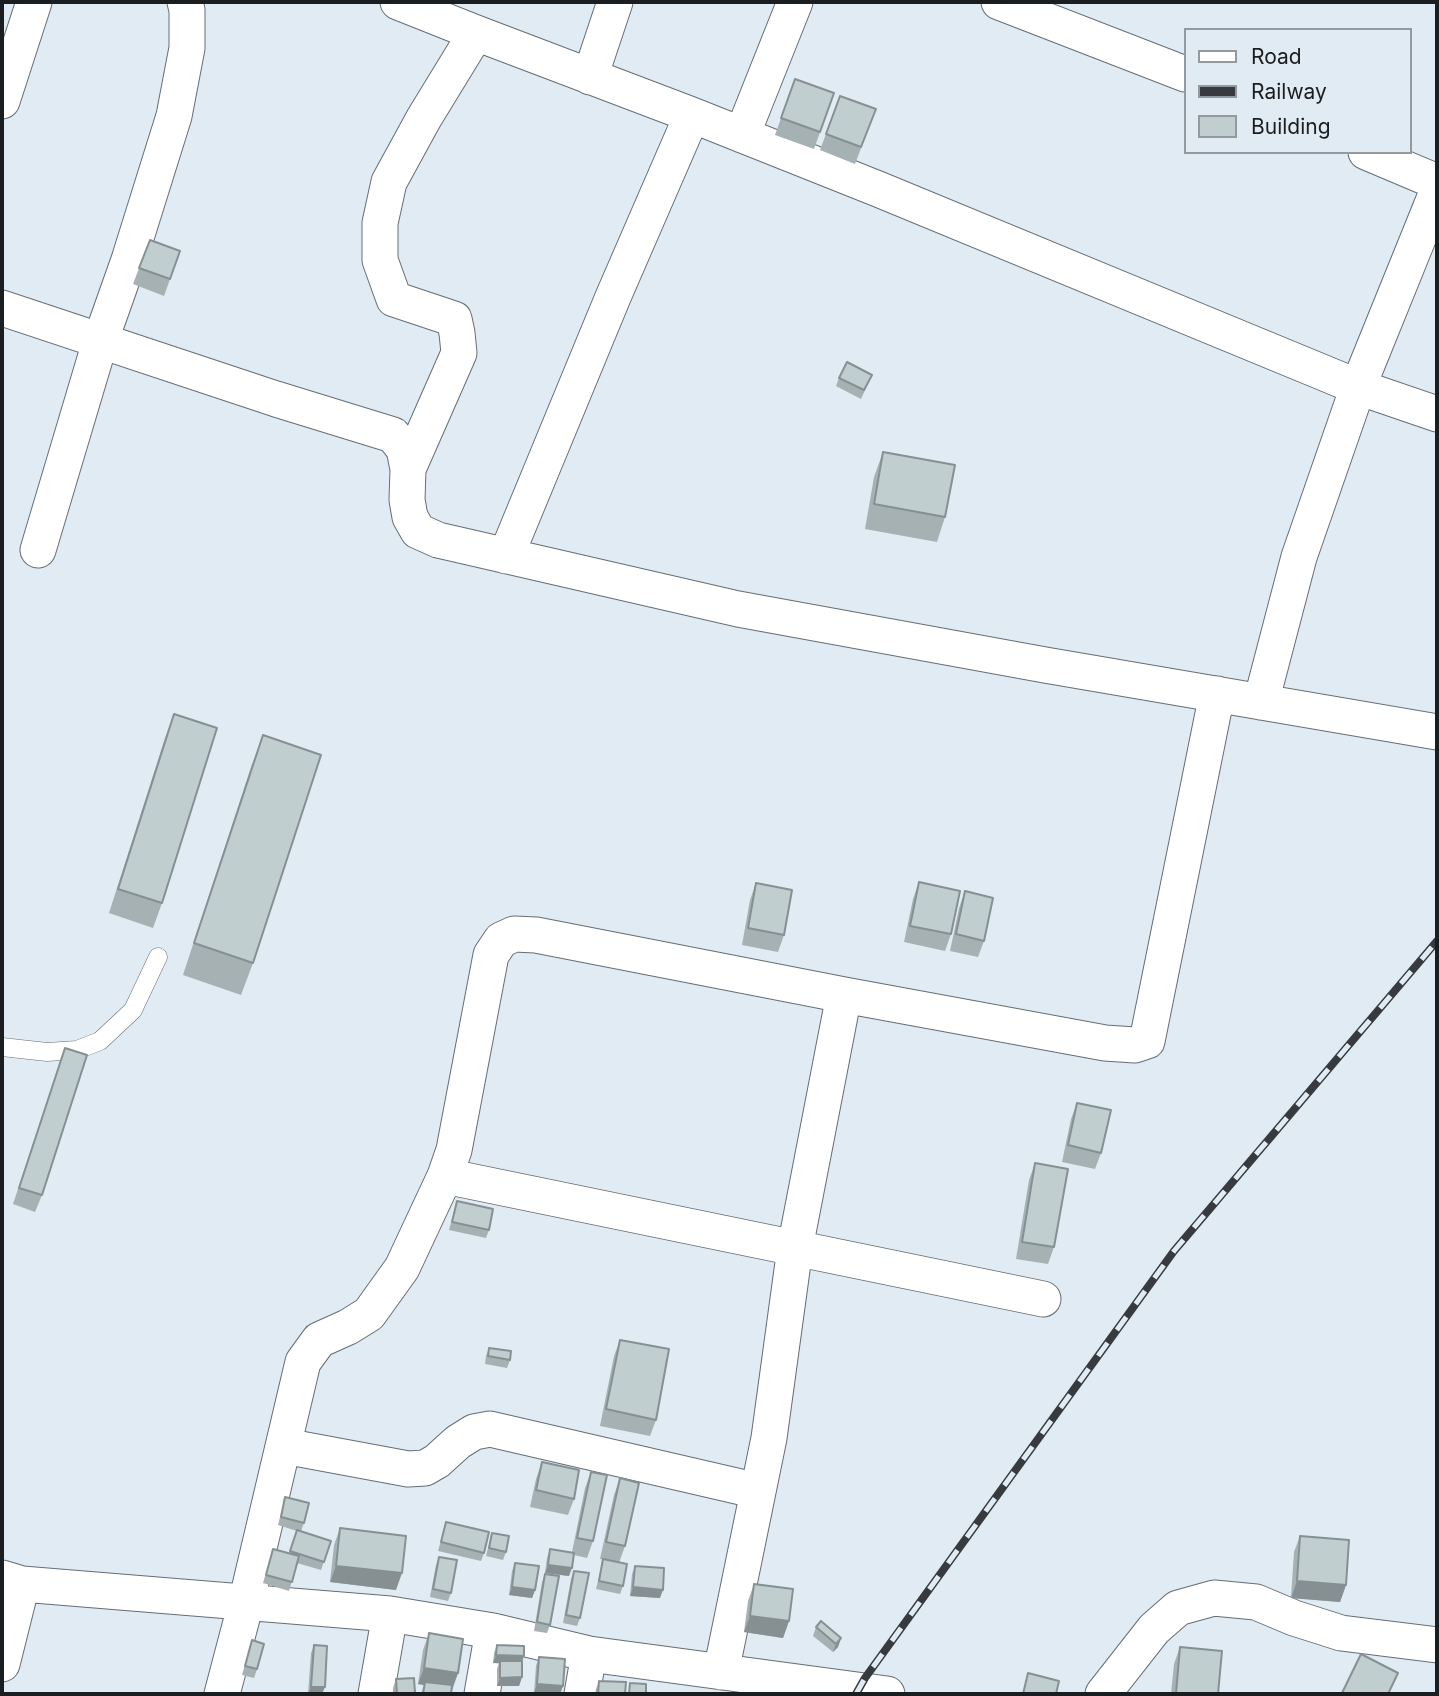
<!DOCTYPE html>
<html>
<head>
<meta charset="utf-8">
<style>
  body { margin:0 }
  #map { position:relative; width:1439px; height:1696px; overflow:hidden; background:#e1ebf3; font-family:Inter,sans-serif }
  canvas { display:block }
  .frame { position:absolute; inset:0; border:4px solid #1b1e21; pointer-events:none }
  .legend { position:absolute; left:1184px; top:28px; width:228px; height:126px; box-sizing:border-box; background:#e1ebf3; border:2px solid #92999f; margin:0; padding:9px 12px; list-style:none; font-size:21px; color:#1b1e21 }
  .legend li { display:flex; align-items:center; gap:14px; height:35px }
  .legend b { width:35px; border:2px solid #92999f }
</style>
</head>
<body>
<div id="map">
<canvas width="1439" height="1696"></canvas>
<div class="frame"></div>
<ul class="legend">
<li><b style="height:9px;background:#fff"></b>Road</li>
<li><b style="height:9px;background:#373b3f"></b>Railway</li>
<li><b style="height:19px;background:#c0ced0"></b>Building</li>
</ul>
</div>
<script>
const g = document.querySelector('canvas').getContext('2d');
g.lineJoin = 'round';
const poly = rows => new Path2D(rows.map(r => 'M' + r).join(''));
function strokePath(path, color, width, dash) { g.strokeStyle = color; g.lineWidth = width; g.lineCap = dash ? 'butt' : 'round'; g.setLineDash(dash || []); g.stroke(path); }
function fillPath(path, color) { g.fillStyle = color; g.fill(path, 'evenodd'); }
const service = poly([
  [2,1047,47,1052,77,1050,100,1041,133,1010,158,957]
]);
const minor = poly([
  [398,2,476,33,692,115,878,189,1358,387,1437,414],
  [999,2,1185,74],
  [590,77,615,2],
  [2,101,34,2],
  [742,135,795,2],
  [1366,152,1437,182],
  [2,308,276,399,393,435,404,449,408,469,407,500,410,517,418,531,438,540,738,609,1045,665,1437,732],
  [408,469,459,353,457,333,454,319,394,299,380,260,380,223,389,182,424,118,476,33],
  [38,550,100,342,129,260,174,116,187,48,187,10,185,2],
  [506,556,613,297,692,115],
  [1261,702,1299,557,1358,387,1437,192],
  [445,1176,1043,1299],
  [284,1446,408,1469,425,1468,437,1461,458,1442,474,1432,490,1429,758,1491],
  [2,1578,22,1584,390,1614,493,1631,589,1654,887,1694],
  [2,1664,22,1584],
  [721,1672,769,1438,795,1248,844,995],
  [222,1694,246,1603,303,1362,319,1340,348,1327,369,1314,402,1268,445,1176,454,1150,491,955,501,940,514,934,536,935,844,995,1105,1043,1135,1045,1147,1041,1217,694],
  [376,1694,390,1614],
  [482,1694,493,1631],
  [582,1694,589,1654],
  [1103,1694,1154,1629,1178,1608,1214,1598,1256,1602,1294,1618,1341,1633,1437,1645]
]);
strokePath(service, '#656e75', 19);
strokePath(minor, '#656e75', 37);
strokePath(service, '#fff', 18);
strokePath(minor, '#fff', 35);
const rail = poly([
  [856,1694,865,1678,1174,1251,1437,941]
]);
strokePath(rail, '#373b3f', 8);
strokePath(rail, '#e1ebf3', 5, [16]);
fillPath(poly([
  [795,79,834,93,814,149,775,135],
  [840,96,876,109,855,164,820,150],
  [150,240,180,251,164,296,133,284],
  [872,375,861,399,836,386,839,378],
  [883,452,945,517,937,542,865,529,874,477],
  [174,714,162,903,153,928,109,913,165,738],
  [263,735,253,963,241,995,183,975,251,767],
  [919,882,951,934,945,951,904,942,913,899],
  [756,883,784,935,778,952,742,945,750,900],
  [965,891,984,941,978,957,950,951,959,908],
  [65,1048,42,1195,35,1212,13,1204],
  [1077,1103,1101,1153,1095,1169,1062,1162,1071,1119],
  [1035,1163,1054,1247,1048,1264,1016,1259,1029,1180],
  [457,1201,489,1230,486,1238,449,1230],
  [620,1340,656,1420,650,1436,600,1426,614,1356],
  [489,1348,510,1360,507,1368,485,1364,486,1356],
  [542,1462,574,1499,568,1515,530,1507,536,1479],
  [591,1472,593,1541,587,1558,574,1555,569,1576,545,1573,547,1558,550,1549,572,1552,585,1488],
  [620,1478,625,1546,619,1563,623,1586,620,1594,596,1589,603,1559,607,1560,600,1559,614,1495],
  [285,1497,304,1523,301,1531,331,1541,321,1570,297,1563,289,1591,263,1583,273,1549,289,1553,297,1531,278,1525],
  [446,1522,484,1553,481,1561,438,1551],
  [340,1528,396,1590,330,1582,334,1545],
  [492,1533,506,1552,503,1560,486,1556],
  [1300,1536,1346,1585,1340,1602,1291,1598,1294,1552],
  [439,1557,451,1593,448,1601,430,1597,436,1565],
  [515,1563,535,1590,532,1598,509,1595,512,1571],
  [635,1566,660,1598,630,1596,632,1574],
  [574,1571,580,1618,577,1626,563,1623,571,1579],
  [545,1574,550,1625,547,1633,534,1631,542,1582],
  [754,1584,789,1621,783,1638,744,1632,748,1601],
  [816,1627,841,1638,838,1647,833,1652,813,1636],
  [429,1633,458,1673,451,1694,421,1694,424,1685,418,1684,423,1650],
  [252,1640,257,1669,254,1678,242,1675],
  [314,1645,322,1694,308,1694,311,1653],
  [497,1645,522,1661,522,1677,519,1686,497,1686,497,1669,499,1663,493,1663,494,1653],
  [1180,1647,1218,1694,1171,1694,1174,1664],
  [539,1657,563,1686,560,1694,534,1693,536,1666],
  [396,1679,415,1693,414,1694,393,1694,393,1688],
  [599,1681,625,1694,595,1694,596,1689]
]), '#a5b1b3');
fillPath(poly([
  [548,1565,572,1568,569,1576,545,1573],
  [336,1566,402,1573,396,1590,330,1582],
  [1297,1581,1346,1585,1340,1602,1291,1598],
  [512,1587,535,1590,532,1598,509,1595],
  [633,1587,663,1590,660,1598,630,1596],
  [750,1616,789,1621,783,1638,744,1632],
  [841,1638,838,1647,833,1652,836,1644],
  [496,1655,524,1656,521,1665,493,1663],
  [424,1668,458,1673,452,1689,425,1682,424,1685,418,1684],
  [522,1677,519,1686,497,1686,500,1678],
  [537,1684,563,1686,560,1694,534,1693],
  [311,1687,325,1687,322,1694,308,1694]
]), '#869092');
const building = poly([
  [795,79,834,93,820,132,781,118,795,79],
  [840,96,876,109,861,147,826,134,840,96],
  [150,240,180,251,170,279,139,268,150,240],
  [847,362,872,375,864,390,839,378,847,362],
  [883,452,955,465,945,517,874,504,883,452],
  [174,714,217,728,162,903,118,889,174,714],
  [263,735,321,755,253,963,194,943,263,735],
  [919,882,960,891,951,934,910,926,919,882],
  [756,883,792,890,784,935,748,928,756,883],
  [965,891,993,898,984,941,956,934,965,891],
  [65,1048,87,1055,42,1195,19,1188,65,1048],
  [1077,1103,1111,1110,1101,1153,1068,1145,1077,1103],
  [1035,1163,1068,1169,1054,1247,1022,1242,1035,1163],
  [457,1201,493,1209,489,1230,452,1222,457,1201],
  [620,1340,669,1349,656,1420,606,1409,620,1340],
  [489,1348,511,1351,510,1360,488,1356,489,1348],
  [542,1462,579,1470,574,1499,536,1490,542,1462],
  [591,1472,607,1475,593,1541,577,1538,591,1472],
  [620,1478,639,1483,625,1546,606,1542,620,1478],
  [285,1497,309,1503,304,1523,281,1517,285,1497],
  [446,1522,489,1532,484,1553,441,1542,446,1522],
  [340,1528,406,1536,402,1573,336,1566,340,1528],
  [297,1530,331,1541,324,1562,290,1551,297,1530],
  [492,1533,509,1536,506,1552,489,1548,492,1533],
  [1300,1536,1349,1540,1346,1585,1297,1581,1300,1536],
  [273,1549,299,1556,292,1582,266,1575,273,1549],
  [550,1549,574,1553,572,1568,548,1565,550,1549],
  [439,1557,457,1560,451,1593,433,1589,439,1557],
  [603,1559,627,1564,623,1586,599,1581,603,1559],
  [515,1563,539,1566,535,1590,512,1587,515,1563],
  [635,1566,664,1568,663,1590,633,1587,635,1566],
  [574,1571,589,1573,580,1618,566,1615,574,1571],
  [545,1574,559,1576,550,1625,537,1622,545,1574],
  [754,1584,793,1589,789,1621,750,1616,754,1584],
  [821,1621,841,1638,836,1644,816,1627,821,1621],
  [429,1633,463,1639,458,1673,424,1668,429,1633],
  [252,1640,264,1644,257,1669,245,1666,252,1640],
  [314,1645,327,1646,325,1687,311,1687,314,1645],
  [497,1645,524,1646,524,1656,496,1655,497,1645],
  [1180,1647,1222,1651,1218,1694,1176,1694,1180,1647],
  [1361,1654,1398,1673,1388,1694,1345,1694,1342,1693,1361,1654],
  [539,1657,565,1659,563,1686,537,1684,539,1657],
  [500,1661,522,1661,522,1677,500,1678,500,1661],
  [1028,1673,1059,1681,1056,1694,1023,1694,1028,1673],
  [414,1678,415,1693,397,1694,396,1679,414,1678],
  [599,1681,626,1682,625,1694,598,1694,599,1681],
  [425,1682,452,1685,451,1694,423,1694,425,1682],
  [630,1683,646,1684,646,1694,629,1694,630,1683]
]);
fillPath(building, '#c0ced0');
strokePath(building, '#869092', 2);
</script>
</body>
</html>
